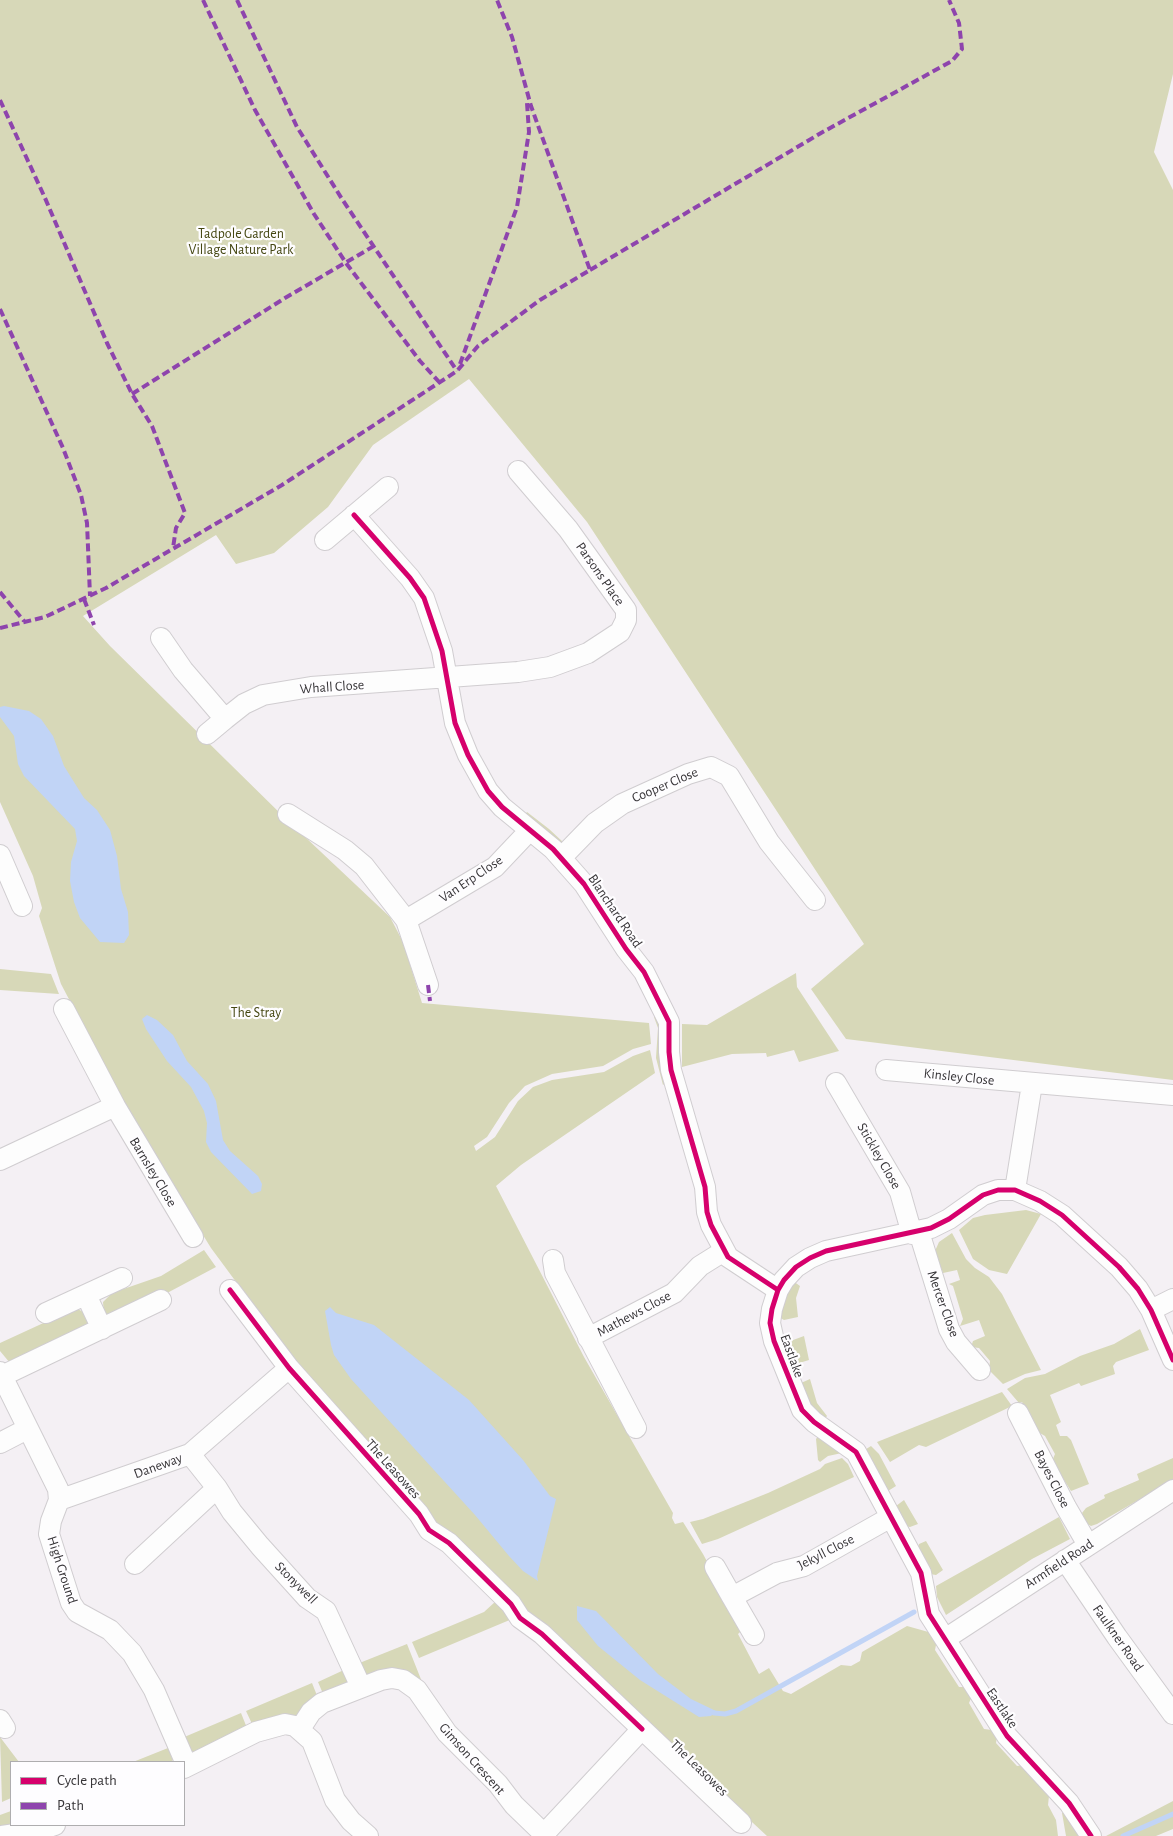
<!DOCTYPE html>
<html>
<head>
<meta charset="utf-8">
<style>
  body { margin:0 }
  #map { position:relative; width:1173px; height:1836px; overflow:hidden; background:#f4f0f4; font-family:"Alegreya Sans",sans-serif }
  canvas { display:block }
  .legend { position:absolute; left:10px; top:1761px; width:175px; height:65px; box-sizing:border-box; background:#fefdff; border:1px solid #aeadaf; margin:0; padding:6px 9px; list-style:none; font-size:15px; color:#373538 }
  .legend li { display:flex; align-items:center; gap:10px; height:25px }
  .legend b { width:25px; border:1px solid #aeadaf }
</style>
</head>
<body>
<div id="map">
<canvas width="1173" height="1836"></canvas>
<ul class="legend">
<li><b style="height:6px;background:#d6006c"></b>Cycle path</li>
<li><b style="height:6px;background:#8e44ad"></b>Path</li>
</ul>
</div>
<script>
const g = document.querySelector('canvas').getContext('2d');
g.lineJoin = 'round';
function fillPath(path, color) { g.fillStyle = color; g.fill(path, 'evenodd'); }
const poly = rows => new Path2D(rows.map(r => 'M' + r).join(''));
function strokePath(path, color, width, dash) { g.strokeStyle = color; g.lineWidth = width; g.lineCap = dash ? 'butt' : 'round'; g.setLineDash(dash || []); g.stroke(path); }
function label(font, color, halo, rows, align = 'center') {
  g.font = font + ' "Alegreya Sans",sans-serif'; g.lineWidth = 4.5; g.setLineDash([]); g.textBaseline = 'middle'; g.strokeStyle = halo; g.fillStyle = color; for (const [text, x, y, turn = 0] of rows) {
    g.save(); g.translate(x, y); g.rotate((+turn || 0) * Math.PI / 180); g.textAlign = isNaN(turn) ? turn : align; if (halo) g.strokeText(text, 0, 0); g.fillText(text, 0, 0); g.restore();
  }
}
fillPath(poly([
  [0,0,1173,0,1173,74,1154,152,1173,190,1173,1080,846,1039,811,989,864,944,587,522,469,379,373,445,328,507,274,553,236,564,216,535,83,616,110,646,286,819,390,917,403,942,422,1003,649,1023,651,1044,633,1049,603,1066,552,1074,525,1086,509,1103,487,1137,474,1146,476,1151,495,1137,518,1101,533,1087,552,1080,604,1072,633,1056,650,1050,655,1073,521,1165,496,1186,584,1357,673,1513,672,1518,675,1524,683,1522,703,1554,743,1629,738,1634,759,1674,769,1668,783,1691,791,1694,841,1665,851,1666,860,1661,862,1652,907,1626,932,1633,937,1640,935,1650,959,1687,967,1687,972,1696,969,1703,984,1729,992,1730,997,1737,996,1743,1017,1766,1024,1765,1049,1796,1048,1805,1056,1820,1058,1836,767,1836,442,1534,293,1359,211,1248,135,1125,61,984,39,916,42,908,33,876,0,802],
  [527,812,549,829,563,842,559,842,524,816],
  [0,969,51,974,59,994,0,990],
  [796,973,797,987,839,1051,799,1062,794,1050,767,1057,766,1053,732,1054,682,1067,682,1024,707,1025],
  [659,1016,668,1081,663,1085,656,1058,658,1028,654,1017],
  [1026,1210,1041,1214,1007,1274,989,1270,973,1259,959,1230,973,1218,985,1215],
  [952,1233,966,1259,975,1268,989,1277,1002,1294,1041,1370,1025,1374,1003,1384,989,1370,990,1361,979,1348,971,1347,973,1341,985,1336,979,1320,960,1326,963,1319,953,1286,949,1284,960,1280,957,1270,943,1273,935,1251,939,1242],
  [204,1250,216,1267,169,1292,111,1317,104,1314,103,1302,112,1293,161,1276],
  [793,1281,800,1286,796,1298,798,1317,784,1320,779,1317,780,1308],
  [76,1308,85,1313,90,1323,88,1327,10,1363,0,1351,0,1343],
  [1140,1329,1149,1350,1116,1362,1113,1366,1115,1374,1081,1386,1079,1383,1050,1395,1061,1422,1056,1425,1060,1436,1067,1436,1071,1440,1089,1484,1071,1491,1052,1461,1055,1454,1045,1436,1038,1432,1022,1402,1019,1403,1007,1389,1025,1378,1045,1374,1080,1356,1114,1344],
  [804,1336,809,1360,796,1364,785,1343],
  [810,1379,817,1403,827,1416,824,1420,810,1407,801,1383],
  [1002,1392,1012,1406,926,1447,919,1445,890,1462,877,1442],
  [820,1434,842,1453,828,1456,820,1462,818,1460,816,1439],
  [871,1446,879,1454,896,1486,888,1491,883,1489,863,1451],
  [842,1458,848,1464,854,1477,718,1539,702,1544,690,1522,703,1519,768,1493,820,1469,825,1464],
  [1173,1458,1173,1480,1097,1524,1091,1526,1086,1523,1082,1513,1086,1508,1105,1498,1104,1495,1139,1480,1137,1474],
  [904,1500,918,1524,910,1527,905,1526,896,1506],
  [1059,1517,1070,1539,1032,1559,946,1615,937,1597,936,1586],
  [926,1541,943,1570,936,1575,930,1574,918,1548,919,1544],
  [496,1601,512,1619,419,1658,412,1642,484,1612],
  [407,1644,424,1687,365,1676,357,1664],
  [346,1669,350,1682,324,1696,318,1682],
  [312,1683,318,1698,296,1718,253,1726,246,1711],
  [241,1713,247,1728,196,1753,190,1751,182,1738],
  [0,1737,19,1762,11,1762,11,1798,2,1802],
  [168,1748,173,1760,171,1762,133,1762],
  [1173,1801,1173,1829,1156,1836,1106,1836],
  [11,1811,11,1825,0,1829,0,1815],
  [1065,1811,1083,1836,1066,1836,1062,1813]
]), '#d7d8b8');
fillPath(poly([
  [4,706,29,711,41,719,53,736,64,766,84,798,97,810,110,830,117,856,121,889,128,912,129,935,124,943,100,942,80,918,74,902,70,881,71,862,77,841,75,829,24,776,18,764,14,736,0,717,0,707],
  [147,1015,157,1020,173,1035,187,1061,208,1084,216,1101,223,1140,230,1151,258,1176,262,1184,261,1191,252,1194,211,1152,206,1142,207,1123,204,1111,191,1087,167,1061,146,1029,142,1019],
  [330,1307,336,1313,374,1325,469,1400,523,1460,550,1496,556,1499,537,1576,538,1581,523,1571,509,1556,475,1515,351,1379,334,1355,331,1345,325,1311],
  [577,1606,596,1611,658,1674,691,1699,716,1711,711,1716,699,1717,640,1680,598,1646,577,1620]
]), '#c1d4f6');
strokePath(poly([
  [714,1713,725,1714,736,1711,914,1612],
  [1123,1836,1173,1814]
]), '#c1d4f6', 5);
const minor = poly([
  [354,515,410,578,424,598,442,651,455,723,468,755,488,791,502,807,553,849,584,884,626,949,644,972,669,1022,669,1052,671,1070,705,1187,707,1212,711,1225,728,1257,778,1290],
  [325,540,388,487],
  [161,638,183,670,225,719,244,704,263,695,311,687,518,672,550,667,588,653,620,632,626,620,626,610,568,529,518,471],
  [207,734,225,719],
  [288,814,345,850,364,866,406,920],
  [0,855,22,906],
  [561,858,595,823,622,804,688,774,711,767,729,776,769,842,815,900],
  [428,985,406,920,495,867,530,830],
  [886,1070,1173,1095],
  [836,1083,900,1192,912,1234],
  [115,1106,193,1237],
  [0,1160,115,1106,64,1009],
  [1015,1190,1032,1084],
  [919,1232,949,1329,956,1342,980,1370],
  [553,1260,555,1273,636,1428],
  [230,1290,289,1368,419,1514,429,1530,449,1543,511,1604,520,1618,542,1634,642,1729],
  [86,1295,102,1329],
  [1151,1310,1173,1299],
  [46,1313,122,1278],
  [588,1338,674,1293,700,1266,724,1251],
  [0,1372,58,1489,59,1500,51,1521,49,1534,71,1603,77,1612,110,1630,132,1653,154,1690,187,1766],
  [2,1376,161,1300],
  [1018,1413,1066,1507,1088,1545],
  [0,1443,27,1429],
  [190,1454,217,1488,232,1512,260,1546,307,1598,326,1611,361,1687],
  [59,1500,190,1454,289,1368],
  [1065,1560,1117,1637,1173,1714],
  [135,1564,217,1488],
  [715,1567,732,1597],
  [754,1635,732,1597,777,1573,804,1566,891,1517],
  [945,1639,1173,1490],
  [0,1720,5,1728],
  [300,1729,311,1712,322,1703,381,1680,392,1678,403,1680,417,1690,447,1733,498,1784,514,1805,546,1836],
  [184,1768,256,1732,285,1724,295,1726,312,1741,335,1800,351,1821,368,1836],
  [544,1834,642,1729,741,1823],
  [2,1836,36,1831,55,1825],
  [1091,1836,1069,1803,1007,1736,929,1614,921,1573,856,1452,814,1422,802,1410,774,1341,770,1323,772,1309,778,1290,784,1280,796,1267,810,1258,826,1251,931,1228,949,1219,983,1195,998,1190,1015,1190,1040,1201,1062,1215,1119,1267,1138,1289,1151,1310,1173,1360]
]);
strokePath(minor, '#d0cdd0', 22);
strokePath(minor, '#fdfdfd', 20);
strokePath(poly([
  [203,0,255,110,314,214,346,263,420,361,440,383],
  [237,0,297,127,342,199,457,371],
  [0,100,45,198,107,343,132,394,152,426,185,513,176,528,173,548],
  [590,270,821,133,952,61,962,49,959,23,949,0],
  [0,309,63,448,81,495,87,523,90,596],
  [460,364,517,207,529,132,527,103],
  [132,394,285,298,374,246],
  [0,592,24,621],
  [84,599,94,625],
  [0,628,45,617,106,588,282,485,457,371,478,346,540,300,590,270,531,106,512,37,497,0],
  [428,985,430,1001]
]), '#8e44ad', 4, [8, 4]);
strokePath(poly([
  [354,515,410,578,424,598,442,651,455,723,468,755,488,791,502,807,553,849,584,884,626,949,644,972,669,1022,669,1052,671,1070,705,1187,707,1212,711,1225,728,1257,778,1290],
  [230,1290,289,1368,419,1514,429,1530,449,1543,511,1604,520,1618,542,1634,642,1729],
  [1091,1836,1069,1803,1007,1736,929,1614,921,1573,856,1452,814,1422,802,1410,774,1341,770,1323,772,1309,778,1290,784,1280,796,1267,810,1258,826,1251,931,1228,949,1219,983,1195,998,1190,1015,1190,1040,1201,1062,1215,1119,1267,1138,1289,1151,1310,1173,1360]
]), '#d6006c', 5);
label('14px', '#454712', '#fefdff', [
  ["Tadpole Garden",241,234],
  ["Village Nature Park",241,250],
  ["The Stray",256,1013]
]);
label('14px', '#373538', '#fefdff', [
  ["Parsons Place",600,574,55],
  ["Whall Close",332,687,-4],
  ["Cooper Close",665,785,-23],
  ["Van Erp Close",471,879,-34],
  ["Blanchard Road",615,911,56],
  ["Kinsley Close",959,1077,6],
  ["Stickley Close",879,1156,60],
  ["Barnsley Close",153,1172,59],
  ["Mercer Close",943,1304,70],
  ["Mathews Close",634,1314,-28],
  ["Eastlake",792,1356,70],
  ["Daneway",158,1466,-20],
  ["The Leasowes",393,1469,48],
  ["Bayes Close",1052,1479,63],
  ["Jekyll Close",826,1552,-27],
  ["Armfield Road",1059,1564,-33],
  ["High Ground",62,1570,72],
  ["Stonywell",296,1583,45],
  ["Faulkner Road",1118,1638,55],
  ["Eastlake",1002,1708,56],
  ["Gimson Crescent",472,1759,48],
  ["The Leasowes",699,1768,44]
]);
</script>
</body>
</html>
